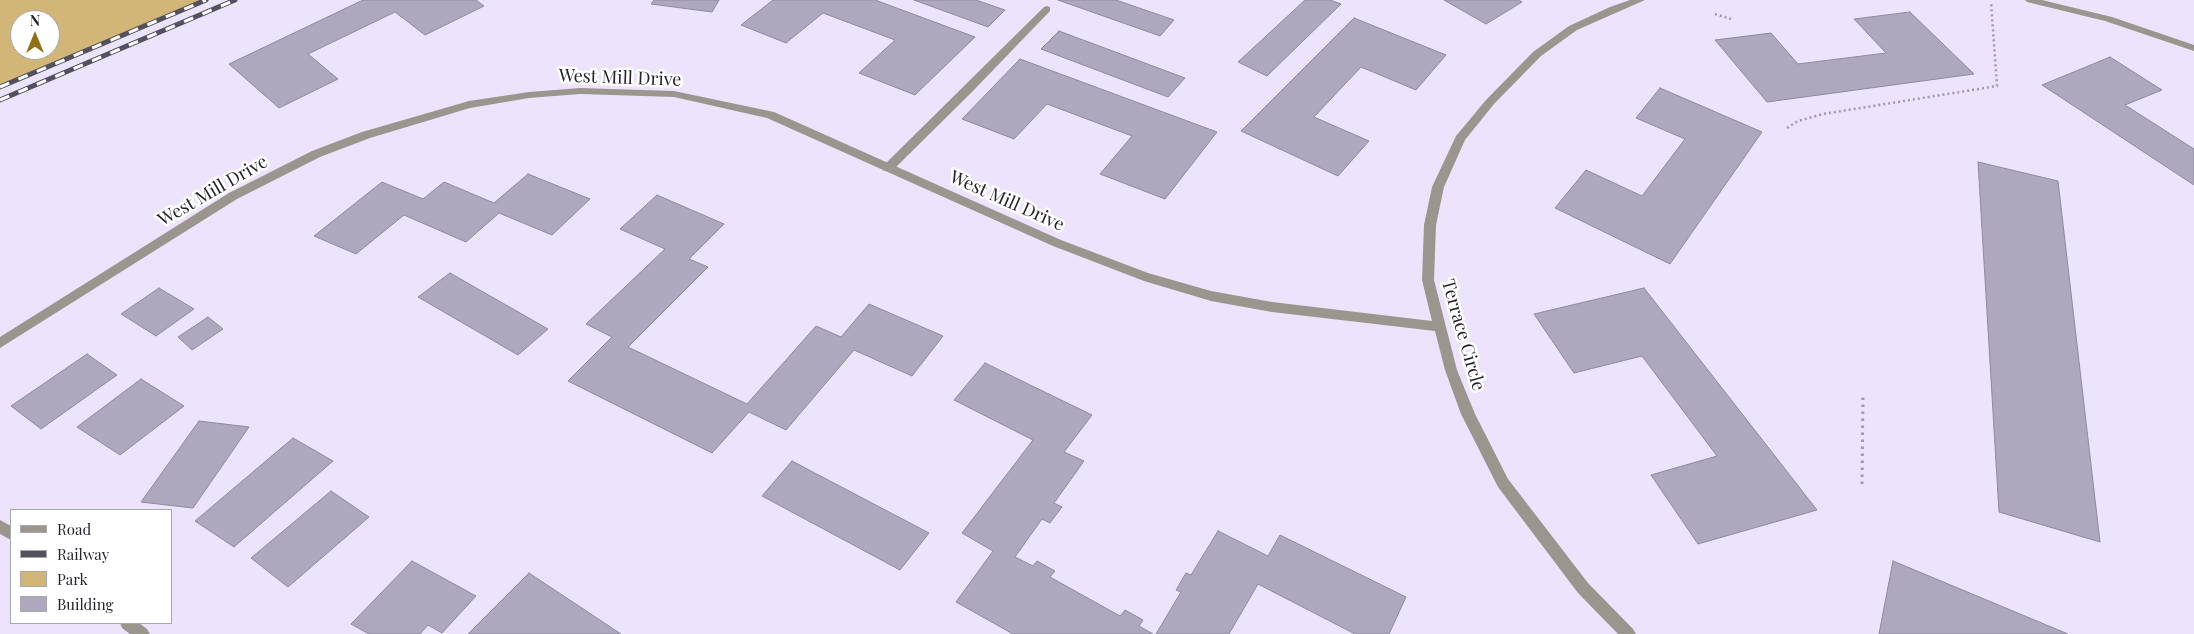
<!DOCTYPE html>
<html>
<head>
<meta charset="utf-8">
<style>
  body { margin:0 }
  #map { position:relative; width:2194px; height:634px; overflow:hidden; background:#ebe4fc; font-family:"Playfair Display",serif }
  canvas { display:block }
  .legend { position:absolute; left:10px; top:509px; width:162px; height:115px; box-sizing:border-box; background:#fff; border:1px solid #a8a7ab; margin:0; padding:6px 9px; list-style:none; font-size:15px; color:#26232c }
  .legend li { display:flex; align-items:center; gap:10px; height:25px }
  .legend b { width:25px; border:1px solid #a8a7ab }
  .north { position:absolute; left:10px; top:10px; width:50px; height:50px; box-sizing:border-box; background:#fff; border:1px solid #a8a7ab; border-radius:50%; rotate:0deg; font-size:14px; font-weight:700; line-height:20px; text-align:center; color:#26232c }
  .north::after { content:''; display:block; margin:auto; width:18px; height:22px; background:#906f15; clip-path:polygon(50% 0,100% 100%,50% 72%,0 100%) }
</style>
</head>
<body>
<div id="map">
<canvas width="2194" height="634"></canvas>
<ul class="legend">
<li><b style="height:6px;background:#9b968d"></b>Road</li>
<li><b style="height:6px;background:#54505d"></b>Railway</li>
<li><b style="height:14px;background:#d2b677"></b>Park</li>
<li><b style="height:14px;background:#aea8be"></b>Building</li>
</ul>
<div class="north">N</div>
</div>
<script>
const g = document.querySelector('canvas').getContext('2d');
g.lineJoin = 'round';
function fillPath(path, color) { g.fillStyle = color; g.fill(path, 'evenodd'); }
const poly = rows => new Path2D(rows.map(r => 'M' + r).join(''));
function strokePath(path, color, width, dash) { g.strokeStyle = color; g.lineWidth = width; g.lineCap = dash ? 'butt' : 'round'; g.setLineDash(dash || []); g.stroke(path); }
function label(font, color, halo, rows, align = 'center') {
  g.font = font + ' "Playfair Display",serif'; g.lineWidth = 5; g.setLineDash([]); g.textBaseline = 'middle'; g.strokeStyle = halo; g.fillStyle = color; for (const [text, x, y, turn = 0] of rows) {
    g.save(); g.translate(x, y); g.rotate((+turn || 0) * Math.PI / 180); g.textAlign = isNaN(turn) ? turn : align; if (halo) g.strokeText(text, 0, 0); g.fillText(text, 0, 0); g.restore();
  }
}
fillPath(poly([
  [0,0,206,0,0,87],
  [20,20,50,20,50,50,20,50]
]), '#d2b677');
const building = poly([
  [363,0,476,0,484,6,425,35,395,12,308,54,338,79,279,108,229,64,363,0],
  [654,0,719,0,712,12,651,4,654,0],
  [773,0,875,0,975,37,915,95,859,73,895,40,823,13,786,43,741,25,773,0],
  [914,0,976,0,1005,10,988,27,914,0],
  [1058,0,1116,0,1174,20,1160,36,1058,0],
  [1305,0,1330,0,1341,4,1267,76,1238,62,1305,0],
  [1444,0,1519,0,1522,2,1486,24,1444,0],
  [1910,12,1974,74,1767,102,1715,40,1771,33,1798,64,1886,53,1854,19,1910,12],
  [1354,18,1446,55,1416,90,1361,67,1314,117,1369,141,1338,176,1241,131,1354,18],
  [1059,31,1185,78,1168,97,1041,49,1059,31],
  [2110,57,2162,90,2125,105,2194,149,2194,185,2042,85,2110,57],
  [1020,59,1217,132,1165,199,1100,174,1132,136,1047,104,1014,139,962,119,1020,59],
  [1660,88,1762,132,1670,264,1555,208,1586,170,1642,196,1685,139,1636,118,1660,88],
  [1978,162,2058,181,2100,542,1999,512,1978,162],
  [528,174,590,199,552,235,499,213,466,242,404,215,356,254,314,236,382,182,423,199,444,182,494,203,528,174],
  [657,195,724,224,689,259,708,267,628,347,747,404,816,326,841,337,869,304,943,336,912,376,854,350,786,430,749,412,712,453,568,381,612,337,586,324,665,249,620,229,657,195],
  [450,273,548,329,518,355,418,297,450,273],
  [159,288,194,309,156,336,121,314,159,288],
  [1644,288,1817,510,1698,544,1651,475,1717,456,1642,356,1574,373,1534,314,1644,288],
  [208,317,223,329,192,350,178,337,208,317],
  [87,354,117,375,41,429,11,406,87,354],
  [985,363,1092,415,1064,452,1084,461,1054,503,1062,507,1050,523,1042,519,1015,557,1033,566,1037,561,1055,571,1050,577,1120,616,1125,610,1143,620,1139,626,1153,634,1013,634,956,602,993,551,962,533,1033,440,954,400,985,363],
  [141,379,184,406,120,455,77,427,141,379],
  [199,421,249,427,193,508,141,502,199,421],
  [293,438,333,461,234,547,195,521,293,438],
  [792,461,929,533,900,570,762,496,792,461],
  [331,491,369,517,288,587,251,558,331,491],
  [1218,531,1268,556,1280,535,1406,597,1389,634,1355,634,1258,584,1229,634,1156,634,1181,592,1176,590,1186,573,1191,575,1218,531],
  [412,561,476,596,442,633,428,625,420,634,369,634,351,624,412,561],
  [1893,561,2068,634,1879,634,1893,561],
  [529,573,621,634,468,634,529,573]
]);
fillPath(building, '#aea8be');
strokePath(building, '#8f899f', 1);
strokePath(poly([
  [1715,14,1731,19],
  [1787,128,1798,121,1823,114,1997,86,1991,2]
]), '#9f99ac', 2.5, [2, 3]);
strokePath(poly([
  [1862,484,1863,396]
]), '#9f99ac', 3, [2.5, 4.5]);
fillPath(poly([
  [1047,6,1050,7,1050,11,972,92,892,171,884,171,882,168,884,165,1044,7,1047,6]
]), '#9b968d');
fillPath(poly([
  [1630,0,1645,0,1577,30,1541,56,1494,104,1465,140,1444,187,1436,225,1434,280,1457,370,1475,414,1508,479,1588,583,1633,629,1636,634,1618,634,1578,593,1498,487,1461,414,1445,370,1435,331,1272,312,1211,301,1144,281,1053,246,767,118,674,97,580,94,529,98,470,108,370,138,320,157,237,199,0,348,0,337,229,193,312,151,362,132,469,101,529,92,580,88,674,91,774,112,1061,240,1148,273,1211,291,1272,302,1432,321,1422,280,1424,225,1432,187,1456,136,1486,100,1533,52,1569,26,1610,7,1630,0],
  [2025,0,2042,0,2112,17,2194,45,2194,51,2105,21,2027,2,2025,0],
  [0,520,11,526,11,540,0,534,0,520],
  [120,623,139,623,147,629,150,634,130,634,122,628,120,623]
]), '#9b968d');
const rail = poly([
  [0,87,206,0],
  [0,100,235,0]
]);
strokePath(rail, '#54505d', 5);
strokePath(rail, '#fff', 3, [10]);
label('18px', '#26232c', '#fff', [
  ["West Mill Drive",620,78,2],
  ["West Mill Drive",213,191,-30],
  ["West Mill Drive",1007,201,24],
  ["Terrace Circle",1463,335,74]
]);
</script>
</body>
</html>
